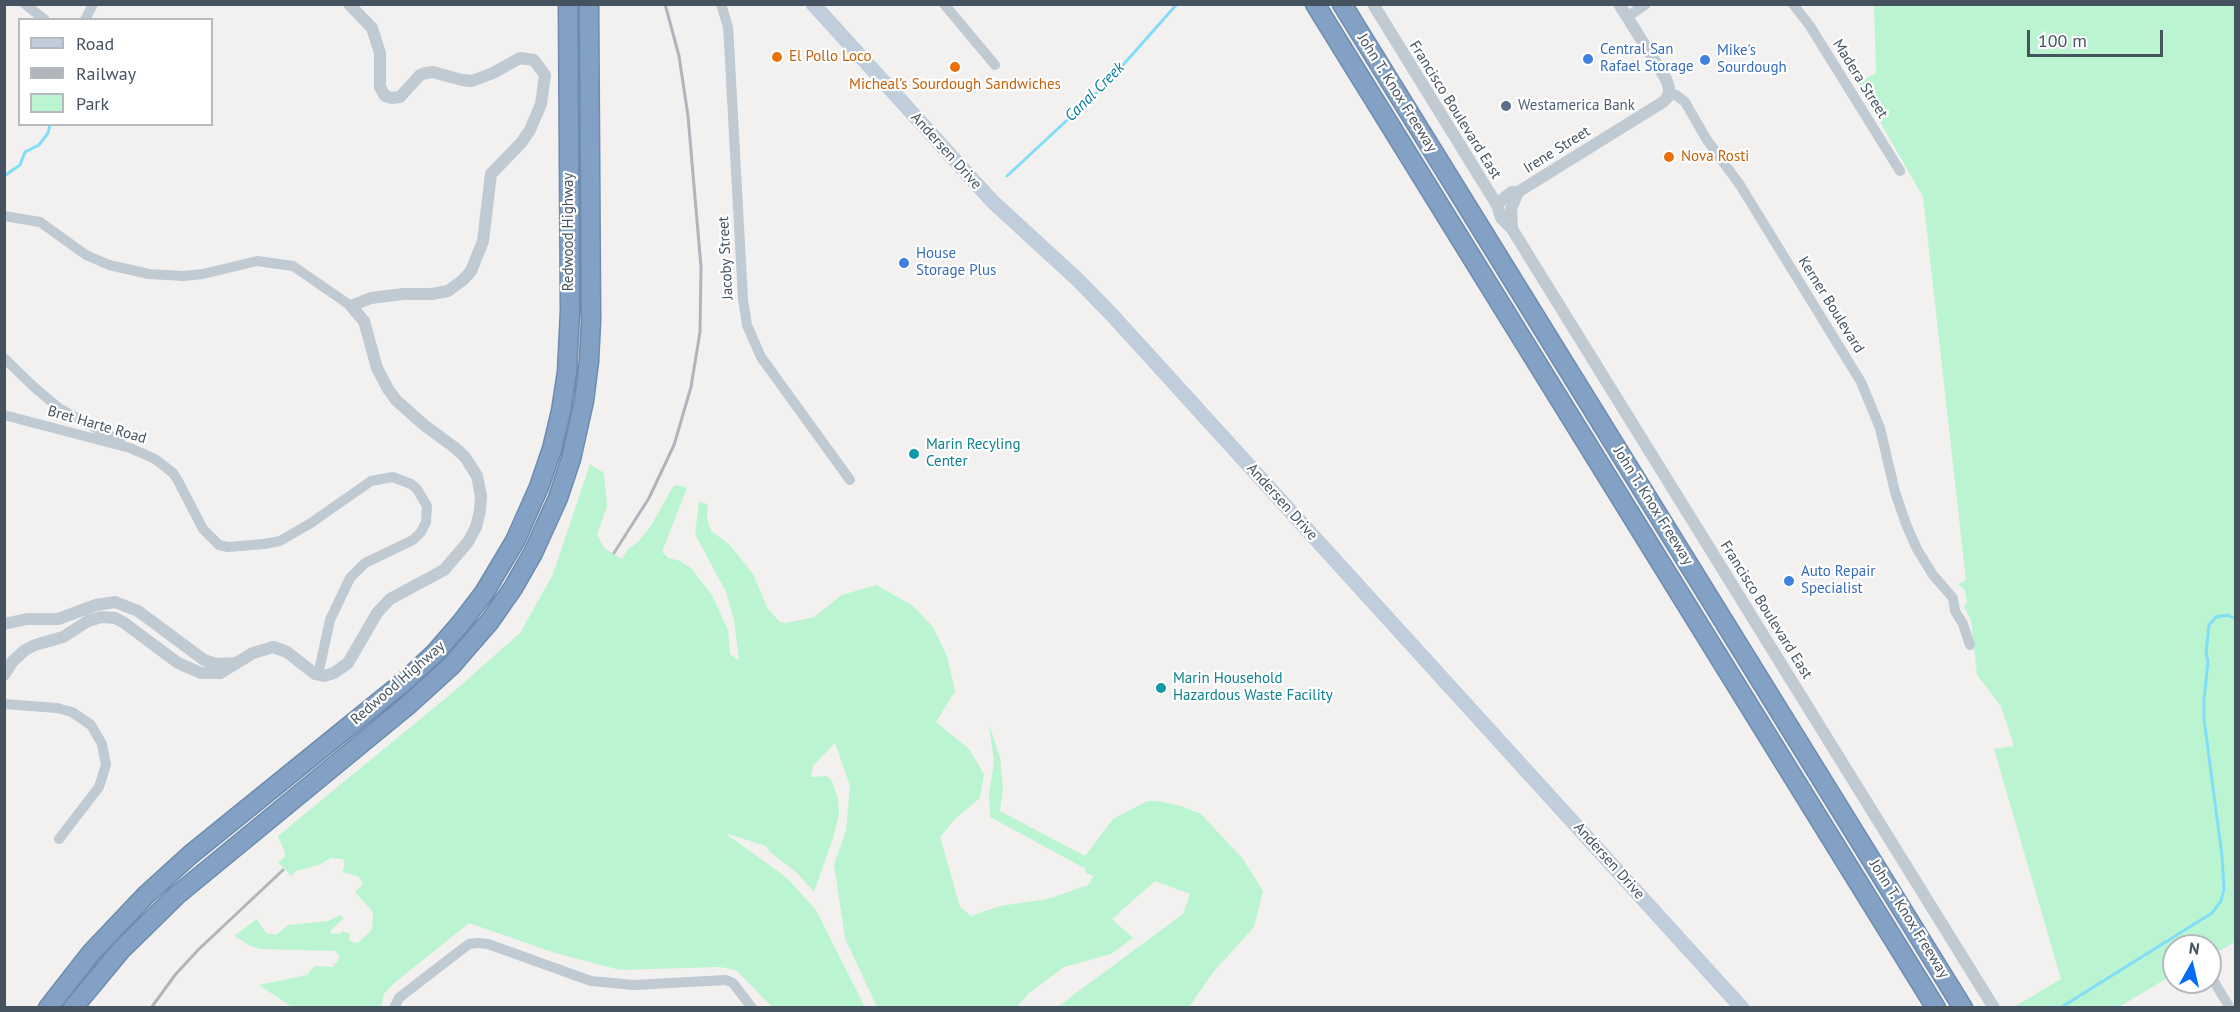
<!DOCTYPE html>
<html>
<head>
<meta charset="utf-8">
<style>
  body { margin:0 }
  #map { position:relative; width:2240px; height:1012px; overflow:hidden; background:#f3f0f0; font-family:"PT Sans",sans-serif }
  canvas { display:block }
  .frame { position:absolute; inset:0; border:6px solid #455360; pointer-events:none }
  .legend { position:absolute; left:18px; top:18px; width:195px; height:108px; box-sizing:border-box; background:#fff; border:2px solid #b5babf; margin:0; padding:8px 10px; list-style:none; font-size:18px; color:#455360 }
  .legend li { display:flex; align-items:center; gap:12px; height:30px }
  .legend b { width:30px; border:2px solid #b5babf }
  .north { position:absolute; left:2162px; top:934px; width:60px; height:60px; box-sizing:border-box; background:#fff; border:2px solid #b5babf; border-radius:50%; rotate:8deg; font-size:16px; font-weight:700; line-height:24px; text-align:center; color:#455360 }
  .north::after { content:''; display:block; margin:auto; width:21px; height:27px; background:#056cf7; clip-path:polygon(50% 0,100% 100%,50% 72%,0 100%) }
  .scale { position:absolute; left:2027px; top:30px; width:136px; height:27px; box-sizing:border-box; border:3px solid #455360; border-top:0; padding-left:8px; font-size:18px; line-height:21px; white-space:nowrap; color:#455360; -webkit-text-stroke:4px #fff; paint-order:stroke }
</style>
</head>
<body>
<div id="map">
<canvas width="2240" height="1012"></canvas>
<div class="frame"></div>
<ul class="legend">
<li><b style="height:8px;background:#c0cddb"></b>Road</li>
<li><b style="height:8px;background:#b1b5bb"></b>Railway</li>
<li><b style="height:16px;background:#baf4d1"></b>Park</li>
</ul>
<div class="north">N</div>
<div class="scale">100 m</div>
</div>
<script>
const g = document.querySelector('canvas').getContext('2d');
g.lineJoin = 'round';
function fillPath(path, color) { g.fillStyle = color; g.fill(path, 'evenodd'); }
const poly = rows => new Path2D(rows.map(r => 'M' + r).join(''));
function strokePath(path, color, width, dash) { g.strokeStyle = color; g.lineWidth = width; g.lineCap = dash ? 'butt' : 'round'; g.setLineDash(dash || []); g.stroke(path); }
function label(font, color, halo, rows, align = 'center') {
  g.font = font + ' "PT Sans",sans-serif'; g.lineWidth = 4.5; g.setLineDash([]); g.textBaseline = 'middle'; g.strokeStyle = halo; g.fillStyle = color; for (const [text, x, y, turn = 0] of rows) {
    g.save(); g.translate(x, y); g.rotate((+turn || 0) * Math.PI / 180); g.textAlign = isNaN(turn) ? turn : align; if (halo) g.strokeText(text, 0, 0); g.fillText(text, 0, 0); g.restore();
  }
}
fillPath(poly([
  [1874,5,2235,5,2235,942,2212,955,2210,946,2174,946,2174,974,2119,1007,2014,1007,2061,979,1994,749,2014,746,2001,706,1977,675,1971,620,1964,607,1967,602,1965,590,1958,584,1966,580,1923,197,1858,83,1876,73],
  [590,464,604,473,607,507,597,534,604,548,622,559,628,549,638,542,650,527,673,487,677,485,687,488,662,552,669,558,680,561,691,568,712,595,728,630,730,654,739,660,734,620,726,592,695,534,699,502,708,504,707,519,711,531,730,545,753,574,768,609,780,622,786,623,814,617,842,595,876,585,912,605,933,627,947,656,955,691,936,722,969,749,984,774,980,798,955,819,940,837,960,907,971,916,1000,906,1048,899,1088,885,1094,876,1085,873,1086,869,990,817,989,794,994,762,989,724,1000,757,1003,787,1000,811,1085,856,1113,819,1147,801,1157,801,1181,806,1201,814,1243,859,1263,891,1254,927,1214,971,1189,1007,1057,1007,1183,914,1190,894,1155,881,1112,919,1133,938,1111,954,1064,967,1029,993,1017,1007,877,1007,845,938,834,864,846,831,850,786,835,743,813,766,811,777,827,776,832,781,838,799,839,814,834,835,814,892,796,872,770,852,766,846,725,833,787,878,816,910,865,1007,772,1007,737,971,731,969,719,967,620,970,555,953,469,923,393,984,384,994,381,1007,292,1007,259,985,307,975,315,966,333,967,340,957,335,951,259,949,249,945,234,936,257,919,266,933,276,935,288,925,328,921,340,915,344,918,331,930,331,933,339,934,343,931,350,934,349,940,354,943,359,942,372,929,373,912,355,892,363,884,358,876,342,872,345,864,343,859,331,858,319,865,296,871,291,876,278,862,284,858,285,853,278,836,452,693,520,633,553,574]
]), '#baf4d1');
strokePath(poly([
  [4,176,20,165,25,152,39,145,48,133,50,124],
  [1007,176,1107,83,1177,4],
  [2060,1008,2212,913,2221,901,2224,889,2222,856,2204,719,2204,700,2208,661,2206,654,2209,625,2216,617,2227,615,2236,619]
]), '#82ddf6', 3);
const motorway = poly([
  [1315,4,1936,1008],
  [1342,4,1963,1008],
  [48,1008,91,953,146,895,190,855,406,680,435,653,461,623,484,593,515,541,539,487,552,449,561,411,567,372,570,311,568,4],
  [73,1008,121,950,177,895,407,706,451,666,490,621,513,588,533,553,558,498,571,459,584,401,589,361,591,321,589,4]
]);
strokePath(motorway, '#6d8cb0', 21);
strokePath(poly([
  [25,4,45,20],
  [721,4,728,27,729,43,743,299,747,325,761,357,850,480],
  [944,4,995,65],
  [1793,4,1810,26,1900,171],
  [1627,17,1646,4],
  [85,20,93,4],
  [1669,93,1676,95,1685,102,1707,140,1740,185,1861,382,1880,428,1895,492,1906,524,1917,549,1933,575,1953,598,1955,611,1963,624,1970,645],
  [4,216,40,222,86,255,109,265,149,274,184,276,203,274,257,261,293,266,351,306],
  [4,358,34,387,60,409,120,441],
  [4,415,130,448,155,459,173,473,177,479,203,529,219,545,228,547,264,544,280,541,311,523,371,481,393,477,411,484,417,489,427,506,426,522,421,532,413,540,365,563,350,578,330,620,318,675],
  [4,704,57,708,72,712,91,725,102,744,106,765,99,787,59,839],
  [2210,975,2230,1008],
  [394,1008,399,998,409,990,461,950,469,944,478,943,488,944,591,981,634,985,726,980,733,983,752,1008]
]), '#bfcad3', 10);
strokePath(poly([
  [1373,4,1497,205,1501,218,1512,229,1994,1008],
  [1497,205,1505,197,1512,192,1518,192,1663,102,1668,97,1669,88,1666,79,1619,4],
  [1512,229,1511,209,1518,192],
  [4,624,27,619,58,619,96,605,115,602,138,611,204,660,216,664,236,663],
  [4,675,12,662,25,650,35,645,63,637,88,621,101,617,115,618,123,622,178,663,201,673,220,673,253,653,273,647,287,652,315,674,324,676,334,673,348,663,377,613,390,599,444,570,468,542,476,527,480,511,481,496,477,476,465,457,454,447,424,425,396,400,388,389,377,368,364,321,351,306,371,298,403,294,432,294,448,291,463,280,471,271,483,241,491,174,521,143,530,130,541,104,545,75,534,60,520,58,493,73,472,81,462,80,433,72,426,73,420,75,400,97,392,98,385,96,380,87,380,53,372,28,349,4]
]), '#bfcad3', 12);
strokePath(poly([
  [813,4,992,201,1079,281,1113,316,1742,1008]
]), '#c0cddb', 15);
strokePath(motorway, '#82a1c4', 18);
strokePath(poly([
  [614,553,649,498,674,445,691,387,700,332,701,267,688,116,679,56,665,4],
  [151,1008,175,975,198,950,283,870]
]), '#b1b5bb', 3);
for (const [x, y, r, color] of [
  [777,57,6,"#e8710a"],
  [1588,59,6,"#3f7fe0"],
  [1705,60,6,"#3f7fe0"],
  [955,67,6,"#e8710a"],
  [1506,106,6,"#5c6f8a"],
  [1669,157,6,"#e8710a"],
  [904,263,6,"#3f7fe0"],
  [914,454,6,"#0f9aa8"],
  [1789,581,6,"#3f7fe0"],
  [1161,688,6,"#0f9aa8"]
]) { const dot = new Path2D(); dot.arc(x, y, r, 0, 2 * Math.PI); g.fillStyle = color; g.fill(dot); strokePath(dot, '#fff', 2); }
label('15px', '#366cbe', '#fff', [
  ["Central San",1600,50],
  ["Rafael Storage",1600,67],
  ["Mike's",1717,51],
  ["Sourdough",1717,68],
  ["House",916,254],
  ["Storage Plus",916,271],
  ["Auto Repair",1801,572],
  ["Specialist",1801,589]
], 'left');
label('15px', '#c56008', '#fff', [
  ["El Pollo Loco",789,57],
  ["Micheal’s Sourdough Sandwiches",955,85,"center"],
  ["Nova Rosti",1681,157]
], 'left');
label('15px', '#455360', '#fff', [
  ["Madera Street",1860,79,58],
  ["John T. Knox Freeway",1397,93,58],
  ["Francisco Boulevard East",1455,110,58],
  ["Irene Street",1557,150,-32],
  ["Andersen Drive",946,151,48],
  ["Redwood Highway",569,232,-90],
  ["Jacoby Street",726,258,-93],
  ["Kerner Boulevard",1831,305,58],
  ["Bret Harte Road",97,425,16],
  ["Andersen Drive",1282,502,48],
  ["John T. Knox Freeway",1653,506,58],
  ["Francisco Boulevard East",1766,610,58],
  ["Redwood Highway",398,683,-41],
  ["Andersen Drive",1609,861,48],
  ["John T. Knox Freeway",1909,919,58]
]);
label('15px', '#4e5e75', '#fff', [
  ["Westamerica Bank",1518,106]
], 'left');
label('15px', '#0d838f', '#fff', [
  ["Marin Recyling",926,445],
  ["Center",926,462],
  ["Marin Household",1173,679],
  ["Hazardous Waste Facility",1173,696]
], 'left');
label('italic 16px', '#037d9f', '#fff', [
  ["Canal Creek",1095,92,-45]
]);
</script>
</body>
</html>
